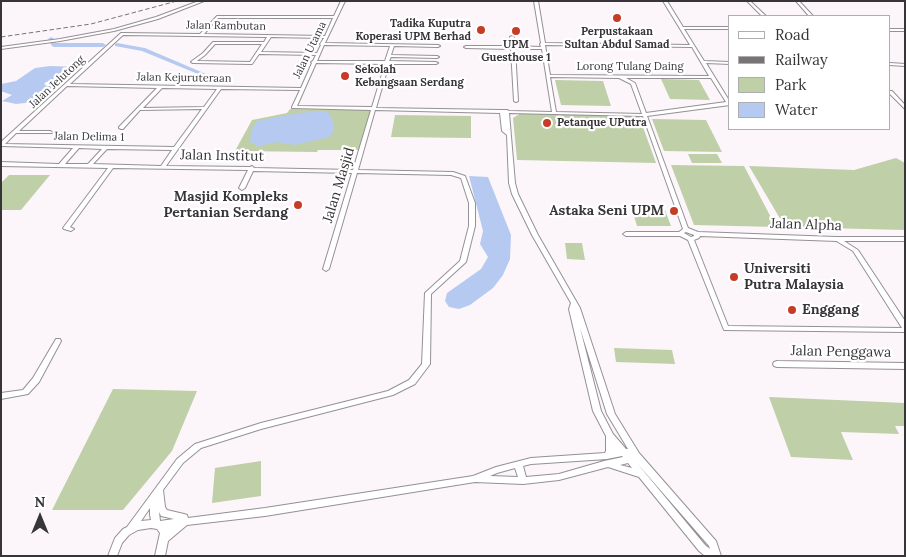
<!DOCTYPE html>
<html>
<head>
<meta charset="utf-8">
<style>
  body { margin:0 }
  #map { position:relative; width:906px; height:557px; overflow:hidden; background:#fcf6fb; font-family:Lora,serif }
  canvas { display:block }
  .frame { position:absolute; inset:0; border:2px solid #383538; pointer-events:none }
  .legend { position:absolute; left:728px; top:15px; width:162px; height:115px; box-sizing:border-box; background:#fff; border:1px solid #afaeaf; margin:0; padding:6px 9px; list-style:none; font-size:15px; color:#383538 }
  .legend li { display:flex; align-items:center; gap:10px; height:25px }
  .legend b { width:25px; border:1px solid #afaeaf }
  .north { position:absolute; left:15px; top:492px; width:50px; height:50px; -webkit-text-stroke:4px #fff; paint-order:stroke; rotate:0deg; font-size:14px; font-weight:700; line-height:20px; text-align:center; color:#383538 }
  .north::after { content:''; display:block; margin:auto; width:18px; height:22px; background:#383538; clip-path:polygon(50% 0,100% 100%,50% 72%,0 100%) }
</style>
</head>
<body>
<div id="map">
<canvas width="906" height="557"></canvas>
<div class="frame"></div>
<ul class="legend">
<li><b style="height:6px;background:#fff"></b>Road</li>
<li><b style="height:6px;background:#777377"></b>Railway</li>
<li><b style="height:14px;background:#bfcfa8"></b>Park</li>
<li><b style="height:14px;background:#b6caf1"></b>Water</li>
</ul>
<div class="north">N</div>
</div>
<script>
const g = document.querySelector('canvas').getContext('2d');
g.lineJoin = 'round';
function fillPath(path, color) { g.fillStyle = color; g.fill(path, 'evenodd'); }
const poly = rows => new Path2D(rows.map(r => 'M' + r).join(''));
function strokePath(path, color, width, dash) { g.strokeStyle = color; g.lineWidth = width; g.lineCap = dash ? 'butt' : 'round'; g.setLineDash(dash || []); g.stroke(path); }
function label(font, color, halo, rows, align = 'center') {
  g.font = font + ' Lora,serif'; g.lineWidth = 4.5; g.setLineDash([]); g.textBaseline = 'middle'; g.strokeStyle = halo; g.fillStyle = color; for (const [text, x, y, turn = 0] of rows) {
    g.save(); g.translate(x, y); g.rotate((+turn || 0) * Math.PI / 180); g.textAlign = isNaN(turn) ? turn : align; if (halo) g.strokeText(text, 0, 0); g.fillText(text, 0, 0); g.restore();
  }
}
fillPath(poly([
  [661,79,699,80,710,100,670,99],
  [555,80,603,81,611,106,561,105],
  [290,109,372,110,360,150,318,150,317,152,235,151,252,120,287,113],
  [521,113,639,116,656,163,517,160,513,118],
  [395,115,471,116,471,138,391,137],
  [652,119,706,120,722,152,664,151],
  [688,154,717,154,722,163,692,163],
  [896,158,905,163,905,230,785,227,749,166,854,170],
  [671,165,744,166,776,227,694,225],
  [9,175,50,175,21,210,1,210,1,183],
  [632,210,665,210,671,226,637,226],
  [565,243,582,243,585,260,567,259],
  [614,348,672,350,675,364,616,362],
  [113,389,197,391,172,451,123,510,52,510],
  [769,397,905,403,905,426,895,426,899,434,841,432,853,460,791,457],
  [261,461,261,496,212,503,215,468]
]), '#bfcfa8');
fillPath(poly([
  [50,66,79,67,63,81,46,82,44,84,47,86,58,86,43,101,16,104,2,101,12,95,1,91,1,84,16,81,35,68],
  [327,111,332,118,334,130,330,137,294,145,277,142,255,147,255,144,250,142,251,131,257,121,298,113],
  [469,176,488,177,511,235,510,259,503,275,493,288,470,305,459,309,449,307,445,301,447,293,481,269,488,257,480,244,483,231]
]), '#b6caf1');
fillPath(poly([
  [51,37,53,38,56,43,103,43,106,45,103,47,54,47,52,46,48,39,51,37],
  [117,43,145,48,220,80,215,81,142,51,115,46,115,44,117,43]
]), '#b6caf1');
const minor = poly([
  [199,1,204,1,158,19,114,31,60,41,1,49,1,47,60,39,114,29,156,17,199,1],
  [341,1,345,1,325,43,438,45,440,46,438,47,394,46,391,55,437,56,439,57,437,58,391,57,389,61,436,62,438,63,436,64,389,64,376,108,501,110,507,110,509,111,552,112,542,49,515,49,518,101,516,102,514,101,511,49,466,48,464,47,466,46,511,46,510,37,512,36,514,37,514,46,541,47,540,44,541,43,534,1,538,1,545,43,690,45,663,1,667,1,683,27,730,27,730,29,684,29,704,61,730,62,730,64,706,63,730,102,730,105,647,116,688,228,698,232,836,237,905,237,905,241,844,241,858,250,905,321,905,332,724,330,688,240,680,236,626,236,623,234,626,232,679,232,683,229,643,116,509,113,515,183,518,194,538,235,580,308,615,414,639,453,716,541,721,556,705,556,699,551,639,477,608,467,559,480,523,484,475,482,265,516,187,525,168,541,165,556,155,556,160,533,157,529,151,528,138,530,129,535,122,543,117,556,108,556,115,538,123,529,127,527,177,459,195,444,261,423,388,391,409,380,422,364,425,293,460,261,469,226,469,203,461,178,451,175,357,173,329,269,326,271,323,269,352,173,253,171,245,188,242,190,239,188,248,170,113,168,70,227,74,229,71,231,64,229,63,228,108,168,1,166,1,162,59,164,73,148,1,146,1,142,121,33,200,34,217,16,334,16,341,1],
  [218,18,333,18,325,36,204,34,218,18],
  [123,35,267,37,264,42,213,42,203,53,192,61,191,62,193,63,251,64,252,64,259,54,316,55,313,61,311,62,312,63,301,88,70,84,123,35],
  [271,37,324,38,320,44,321,45,317,53,261,52,271,37],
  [215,44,262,44,250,62,197,61,205,55,215,44],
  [324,45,390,46,385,61,317,61,324,45],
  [545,45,692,47,709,76,550,75,545,45],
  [316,63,385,64,372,107,297,106,316,63],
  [550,77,619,78,631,84,642,114,556,112,550,77],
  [626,78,711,78,726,102,646,113,635,83,626,78],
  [67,86,157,88,119,127,119,128,121,129,123,129,140,110,202,109,174,147,5,144,16,133,52,133,52,132,50,131,19,131,67,86],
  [162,88,217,89,204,107,143,108,162,88],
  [221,89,300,90,292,107,292,108,371,110,353,170,254,168,252,166,250,167,166,166,221,89],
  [375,110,500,113,502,131,507,135,509,183,512,194,532,235,571,303,569,309,593,411,606,436,606,451,605,453,531,458,496,467,473,476,265,508,188,518,187,515,184,514,167,510,165,507,163,490,183,463,201,448,261,429,393,395,415,384,430,364,431,294,466,262,475,226,475,203,465,176,453,172,358,170,375,110],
  [79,148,102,149,88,164,65,164,79,148],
  [107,149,172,150,161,166,93,164,107,149],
  [686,232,694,235,694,236,691,237,684,233,686,232],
  [700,236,837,241,838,242,853,251,902,328,728,326,694,240,699,238,700,236],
  [580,328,607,414,628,449,626,449,613,434,601,411,580,328],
  [622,456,623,457,604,461,559,474,526,477,523,466,531,464,607,459,622,456],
  [636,462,709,546,710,549,705,545,636,462],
  [628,463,632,468,620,465,628,463],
  [515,468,518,477,490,476,497,473,515,468],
  [150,508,150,515,151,520,141,521,150,508],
  [159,512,161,516,174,519,160,521,159,512],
  [747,1,750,1,766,16,762,16,747,1],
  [796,1,799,1,813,16,809,16,796,1],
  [890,29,905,29,905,31,890,31,890,29],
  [890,63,905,64,905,66,890,65,890,63],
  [890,91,892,91,905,105,905,109,890,94,890,91],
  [56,339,60,339,61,341,39,382,28,394,1,399,1,393,23,390,33,378,56,339],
  [777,361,905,363,905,369,777,367,774,366,773,364,774,362,777,361]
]);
strokePath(minor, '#959095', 2);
fillPath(minor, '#fff');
strokePath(poly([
  [1,37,91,24,177,1]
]), '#777377', 1, [4.5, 2.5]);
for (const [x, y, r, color] of [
  [617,18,5,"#c73c26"],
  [481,30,5,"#c73c26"],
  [516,31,5,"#c73c26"],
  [345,76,5,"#c73c26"],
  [547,123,5,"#c73c26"],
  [298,205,5,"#c73c26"],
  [674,211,5,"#c73c26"],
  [734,277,5,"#c73c26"],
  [792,310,5,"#c73c26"]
]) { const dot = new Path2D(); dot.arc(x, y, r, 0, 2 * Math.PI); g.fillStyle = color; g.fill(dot); strokePath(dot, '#fff', 2); }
label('bold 11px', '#383538', '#fff', [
  ["Tadika Kuputra",471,24,"right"],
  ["Koperasi UPM Berhad",471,37,"right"],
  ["Perpustakaan",617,32],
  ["Sultan Abdul Samad",617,45],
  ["UPM",516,45],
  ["Guesthouse 1",516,58],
  ["Sekolah",355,70,"left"],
  ["Kebangsaan Serdang",355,83,"left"],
  ["Petanque UPutra",557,123,"left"]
]);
label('11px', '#383538', '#fff', [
  ["Jalan Rambutan",226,26,1],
  ["Jalan Utama",310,50,-64],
  ["Lorong Tulang Daing",630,67],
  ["Jalan Kejuruteraan",184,78,1],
  ["Jalan Jelutong",57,82,-43],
  ["Jalan Delima 1",89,137,1]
]);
label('14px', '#383538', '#fff', [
  ["Jalan Institut",222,156,1],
  ["Jalan Masjid",339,185,-73],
  ["Jalan Alpha",806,225,2],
  ["Jalan Penggawa",841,352,1]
]);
label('bold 14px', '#383538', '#fff', [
  ["Masjid Kompleks",288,197],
  ["Pertanian Serdang",288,213],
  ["Astaka Seni UPM",664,211],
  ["Universiti",744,269,"left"],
  ["Putra Malaysia",744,285,"left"],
  ["Enggang",802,310,"left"]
], 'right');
</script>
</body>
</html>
